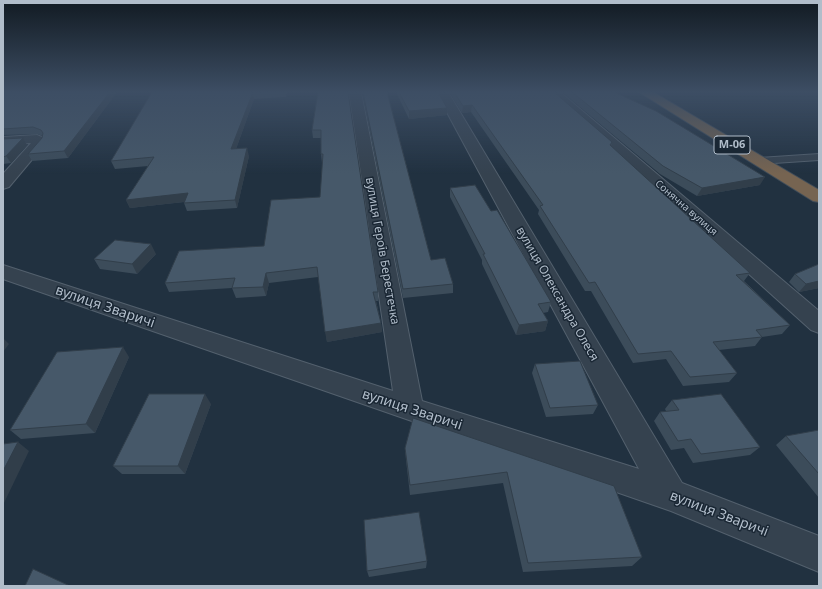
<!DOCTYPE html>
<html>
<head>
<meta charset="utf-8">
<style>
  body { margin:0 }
  #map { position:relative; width:822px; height:589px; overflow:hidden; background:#213140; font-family:"Noto Sans",sans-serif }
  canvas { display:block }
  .frame { position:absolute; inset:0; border:4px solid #b1bdca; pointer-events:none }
</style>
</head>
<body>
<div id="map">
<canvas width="822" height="589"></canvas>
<div class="frame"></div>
</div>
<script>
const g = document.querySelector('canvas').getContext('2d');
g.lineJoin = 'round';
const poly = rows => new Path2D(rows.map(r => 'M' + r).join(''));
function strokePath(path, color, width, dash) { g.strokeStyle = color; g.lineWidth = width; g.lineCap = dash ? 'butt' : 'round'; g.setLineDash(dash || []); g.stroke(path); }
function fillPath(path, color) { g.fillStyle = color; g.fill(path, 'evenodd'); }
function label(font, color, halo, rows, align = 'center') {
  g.font = font + ' "Noto Sans",sans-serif'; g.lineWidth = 3; g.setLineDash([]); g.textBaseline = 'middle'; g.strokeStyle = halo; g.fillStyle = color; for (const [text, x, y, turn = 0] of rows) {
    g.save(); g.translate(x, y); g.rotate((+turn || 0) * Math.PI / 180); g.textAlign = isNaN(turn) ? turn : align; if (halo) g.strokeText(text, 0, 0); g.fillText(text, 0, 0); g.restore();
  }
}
const lane = poly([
  [819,154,819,160,759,164,754,161,759,158,819,154]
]);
const street = poly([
  [349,92,361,92,422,401,639,469,436,92,448,92,682,483,819,536,819,572,671,511,3,279,3,265,393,391,349,92],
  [547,92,560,92,819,311,819,333,811,330,547,92],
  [37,135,44,138,46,141,45,144,9,187,3,189,3,174,31,143,3,145,3,137,37,135]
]);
const highway = poly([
  [639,92,653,92,819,190,819,202,813,201,639,92]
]);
strokePath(lane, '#53606d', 2);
strokePath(street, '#53606d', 2);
strokePath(highway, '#404d5a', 2);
fillPath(lane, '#35424f');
fillPath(street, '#35424f');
fillPath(highway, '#766451');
fillPath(poly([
  [3,92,117,92,68,158,32,161,28,154,42,138,43,136,37,134,3,135],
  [152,92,287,92,286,97,254,99,236,149,249,156,237,208,187,211,184,203,184,202,130,208,126,200,148,166,115,169,111,161],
  [318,92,378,292,378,301,376,301,381,323,382,332,327,342,318,277,269,283,266,296,236,298,232,288,169,292,165,283,264,246,320,197,323,162,322,163,321,154,321,138,313,138,312,130],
  [362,92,387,92,431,260,453,284,453,293,403,298],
  [396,92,438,92,447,115,409,119],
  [449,92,554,92,612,142,611,146,750,273,744,281,790,325,782,334,762,337,755,346,719,350,737,373,729,382,683,386,666,359,633,363,591,291,585,291,538,214,539,210,471,112,462,113],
  [562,92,614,92,760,185,697,196,660,174],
  [23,138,27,145,11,163,3,164,3,139],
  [450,188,491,211,551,302,548,312,543,313,548,321,545,331,516,335,482,264,482,260,450,197],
  [156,254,137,274,100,269,94,259],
  [819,264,819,288,799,292,789,282,795,274],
  [129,357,95,433,21,439,10,430],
  [535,364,598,405,593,414,546,417,532,373],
  [672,400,760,447,750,455,693,463,684,448,671,450,654,421,660,412,666,411,665,409],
  [211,404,185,474,122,474,113,466],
  [819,430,819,498,776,445,786,436],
  [405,448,614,486,642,557,632,566,523,572,503,483,410,495,406,460],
  [427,561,426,568,369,577,367,571]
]), '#3c4c5a');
fillPath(poly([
  [110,92,117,92,68,158,64,151],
  [253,92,254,99,233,157,231,149],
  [472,105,471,112,462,113,463,106],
  [447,108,447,115,409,119,409,111],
  [23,138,27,145,11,163,6,156],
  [247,148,249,156,237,208,235,200],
  [765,177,760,185,697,196,702,188],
  [188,193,192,201,130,208,126,200],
  [151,244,156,254,137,274,132,264],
  [266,273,269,283,266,296,263,287],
  [819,281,819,288,799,292,806,284],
  [548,321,545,331,516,335,519,325],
  [381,323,382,332,327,342,325,332],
  [3,338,9,344,3,352],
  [123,347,129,357,95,433,86,424],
  [205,394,211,404,185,474,178,466],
  [18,442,29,451,3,505,3,471]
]), '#313e4a');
const building = poly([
  [3,92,110,92,64,151,28,154,42,138,43,133,41,130,33,127,3,129,3,92],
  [152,92,262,92,253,92,231,149,247,148,235,200,184,203,188,193,126,200,154,157,111,161,152,92],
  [318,92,348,92,378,292,373,292,381,323,325,332,317,267,266,273,263,287,232,288,235,278,165,283,179,251,264,246,271,200,320,197,323,154,321,154,321,130,312,130,318,92],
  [363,92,387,92,431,260,445,258,453,284,403,289,363,92],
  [399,92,438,92,447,108,409,111,399,92],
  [454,92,554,92,612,142,610,145,750,273,736,275,790,325,756,330,762,337,713,342,737,373,690,377,671,351,638,354,595,282,589,283,540,206,543,205,472,105,463,106,454,92],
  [572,92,614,92,656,111,765,177,702,188,663,166,572,92],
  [23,138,6,156,3,157,3,139,23,138],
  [475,185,491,211,497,210,551,302,538,304,548,321,519,325,483,254,485,254,450,188,475,185],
  [115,240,151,244,132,264,94,259,115,240],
  [819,264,819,281,806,284,795,274,819,264],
  [123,347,86,424,10,430,57,352,123,347],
  [580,361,598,405,550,408,535,364,580,361],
  [149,394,205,394,178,466,113,466,149,394],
  [721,394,760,447,701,454,691,439,678,441,660,412,679,410,672,400,721,394],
  [413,418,614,486,642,557,528,563,507,472,410,485,405,448,413,418],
  [819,430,819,474,786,436,819,430],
  [18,442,3,471,3,444,18,442],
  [419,512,427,561,367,571,364,520,419,512],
  [33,569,70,586,25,586,33,569]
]);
fillPath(building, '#465869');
strokePath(building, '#313e4a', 1);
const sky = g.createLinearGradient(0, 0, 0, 174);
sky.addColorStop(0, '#121b23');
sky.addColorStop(0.53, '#3d4e64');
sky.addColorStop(1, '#3d4e6400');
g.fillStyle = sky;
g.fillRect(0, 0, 822, 174);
label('10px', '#b1bdca', '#1a2734', [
  ["Сонячна вулиця",686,208,41]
]);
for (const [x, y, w] of [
  [732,145,36]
]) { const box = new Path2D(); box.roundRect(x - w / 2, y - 9, w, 18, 3); g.fillStyle = '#1a2734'; g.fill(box); strokePath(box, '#b1bdca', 1); }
label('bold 11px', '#b1bdca', null, [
  ["М-06",732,145]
]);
label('12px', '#b1bdca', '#1a2734', [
  ["вулиця Героїв Берестечка",382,251,80],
  ["вулиця Олександра Олеся",557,294,60]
]);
label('14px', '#b1bdca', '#1a2734', [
  ["вулиця Зваричі",105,307,19],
  ["вулиця Зваричі",412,410,18],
  ["вулиця Зваричі",719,514,21]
]);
</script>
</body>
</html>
